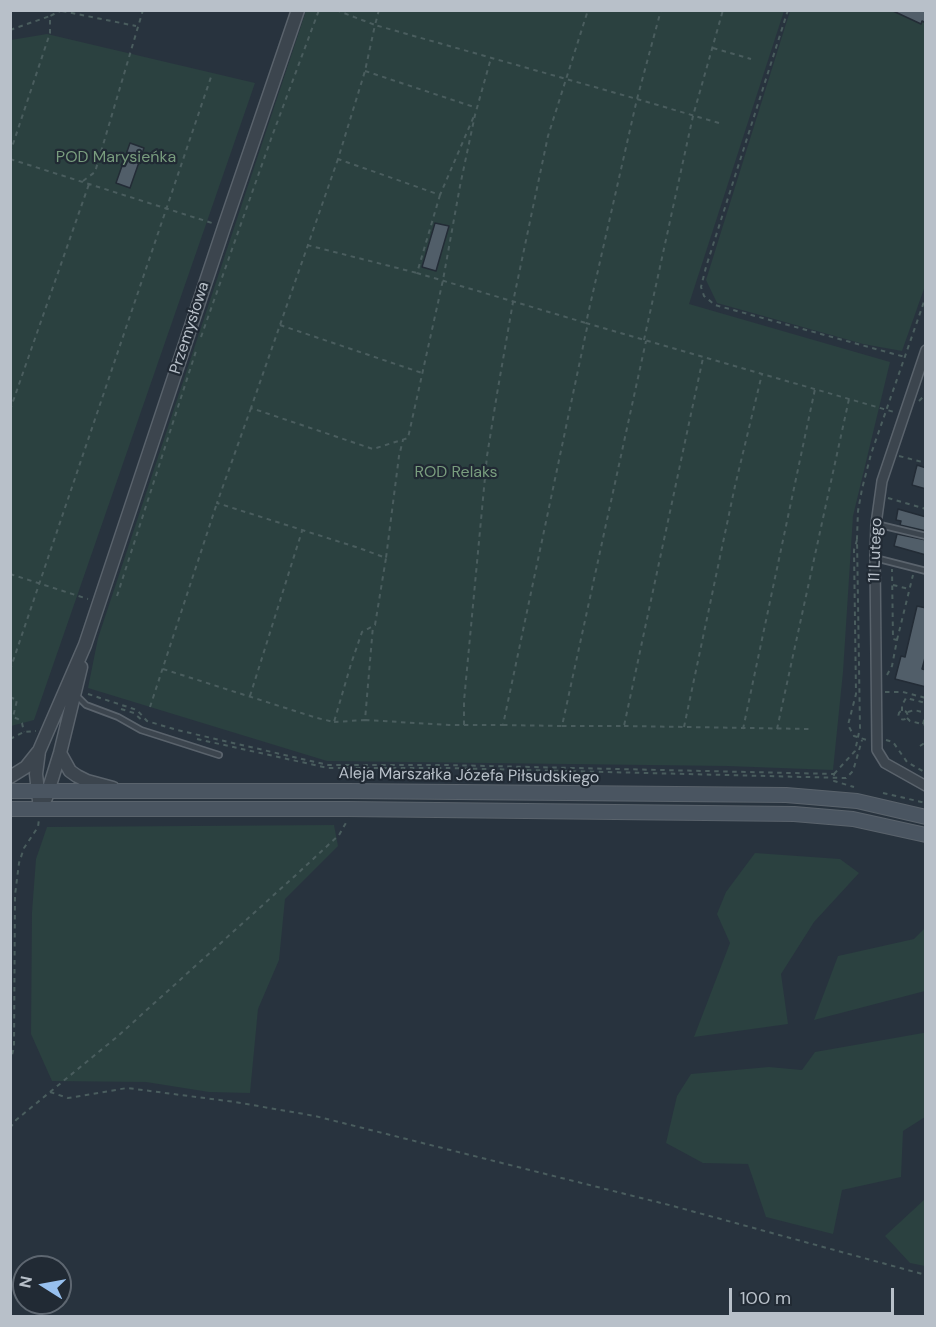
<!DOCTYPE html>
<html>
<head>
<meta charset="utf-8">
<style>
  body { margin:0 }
  #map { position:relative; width:936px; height:1327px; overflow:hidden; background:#28333e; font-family:"DM Sans",sans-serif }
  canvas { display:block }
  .frame { position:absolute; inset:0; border:12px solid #b8c0c9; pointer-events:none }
  .north { position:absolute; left:12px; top:1255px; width:60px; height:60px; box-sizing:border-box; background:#212a34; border:2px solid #5d6670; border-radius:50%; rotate:281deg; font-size:16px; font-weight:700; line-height:24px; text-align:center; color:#b8c0c9 }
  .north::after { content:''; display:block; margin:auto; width:21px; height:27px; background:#97c0ef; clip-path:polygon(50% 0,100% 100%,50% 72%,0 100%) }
  .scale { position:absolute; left:729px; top:1288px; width:165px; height:27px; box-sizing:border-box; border:3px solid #b8c0c9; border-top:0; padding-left:8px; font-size:18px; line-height:21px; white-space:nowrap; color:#b8c0c9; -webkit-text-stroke:4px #212a34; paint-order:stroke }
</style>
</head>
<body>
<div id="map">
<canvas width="936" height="1327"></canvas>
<div class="frame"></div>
<div class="north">N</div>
<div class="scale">100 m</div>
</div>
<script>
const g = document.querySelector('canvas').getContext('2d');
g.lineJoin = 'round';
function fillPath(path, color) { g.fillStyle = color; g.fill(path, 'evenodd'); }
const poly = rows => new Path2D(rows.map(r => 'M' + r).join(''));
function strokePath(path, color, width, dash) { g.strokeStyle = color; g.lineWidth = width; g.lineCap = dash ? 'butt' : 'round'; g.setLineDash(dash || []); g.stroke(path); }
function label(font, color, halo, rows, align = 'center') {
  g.font = font + ' "DM Sans",sans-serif'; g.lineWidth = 4.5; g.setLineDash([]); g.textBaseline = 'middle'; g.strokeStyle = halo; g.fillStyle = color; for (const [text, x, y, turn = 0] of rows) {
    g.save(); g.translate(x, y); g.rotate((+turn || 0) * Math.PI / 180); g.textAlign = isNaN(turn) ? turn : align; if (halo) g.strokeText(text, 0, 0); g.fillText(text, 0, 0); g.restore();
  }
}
fillPath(poly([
  [306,11,784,11,689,304,890,362,853,516,843,672,833,770,727,766,327,761,88,688,98,638],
  [790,11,925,11,925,286,902,351,863,344,717,303,706,280],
  [47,34,255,83,34,720,11,726,11,40],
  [334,825,338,846,285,899,279,960,258,1009,250,1093,209,1092,146,1082,52,1081,31,1034,32,912,36,859,47,827],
  [755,853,840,859,859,873,814,922,781,974,788,1024,694,1037,730,943,717,914,726,892],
  [925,928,925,991,814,1020,838,956,914,939],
  [923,1033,926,1033,925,1117,903,1131,901,1177,842,1190,833,1234,766,1217,748,1164,703,1163,666,1143,677,1096,691,1074,769,1067,802,1070,815,1052],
  [925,1199,925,1266,910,1263,885,1236]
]), '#2b4140');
const building = poly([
  [891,10,926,10,926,23,922,21,921,24,891,10],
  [130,143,144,148,130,188,116,183,130,143],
  [435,223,449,226,436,271,422,267,435,223],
  [917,465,926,468,926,489,912,485,917,465],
  [898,509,926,517,926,531,900,525,901,521,896,520,898,509],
  [897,534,926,540,926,555,894,546,897,534],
  [917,606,926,608,926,654,922,669,926,670,926,687,895,679,901,656,905,657,917,606]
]);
fillPath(building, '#515e69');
strokePath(building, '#232c36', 1.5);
const service = poly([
  [876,524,926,536],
  [875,558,926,571],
  [76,695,86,705,118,717,141,730,219,755]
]);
const minor = poly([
  [926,350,882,481,876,524,875,558,877,750,885,763,926,786]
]);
const tertiary = poly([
  [60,753,70,771,77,776,87,781,113,788],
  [10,777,26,767,38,752],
  [46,798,60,753,81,667],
  [40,809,36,774,39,751,85,645,224,227,298,10]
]);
const secondary = poly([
  [10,791,348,791,786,795,857,801,926,817],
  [10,809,347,809,794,814,853,819,926,835]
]);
strokePath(service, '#5a636c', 8);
strokePath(minor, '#5a636c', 12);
strokePath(tertiary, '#5a636c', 15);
strokePath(secondary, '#5a636c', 16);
strokePath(poly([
  [336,10,375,25,365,71,338,159,440,195,474,116],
  [379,10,375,25,637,99,661,10],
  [788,10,706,267,701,287,704,296,715,305,905,357],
  [62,11,136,26],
  [10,30,50,16],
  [713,48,751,59],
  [365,71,477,108],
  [719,123,637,99,586,323,894,412],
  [10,153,50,33,50,16,62,10],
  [10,159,212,223],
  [338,159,251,408,373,449,408,438,443,280,460,186,475,115,491,58],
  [83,181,95,172,143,10],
  [440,195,417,273,586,323],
  [307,245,417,273],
  [280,325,422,373],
  [201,337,271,139,319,10],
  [644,340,693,116,723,10],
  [919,401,926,394],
  [251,408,217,503,359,548,386,558,399,456,403,440],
  [10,410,89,184],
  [899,456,926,463],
  [888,498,926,509],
  [857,540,854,550,856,694,848,725,854,736,867,740],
  [10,574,88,599],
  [893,585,909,589],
  [117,596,197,348],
  [897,640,913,575],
  [163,669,317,718,334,722,351,664,362,632,375,625,386,558],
  [10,670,211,77],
  [887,675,892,666,897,640,893,639,892,569],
  [885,692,903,692,926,698],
  [88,694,137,710,147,721,177,730,328,765,445,765,834,774,834,781,854,787],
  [250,696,302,531],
  [10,697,17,700,13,717,18,719,22,723,24,732],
  [150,707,217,503],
  [121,709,134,713,144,722],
  '898.5 715a4.5 4.5 0 1 1 9 0a4.5 4.5 0 1 1-9 0Z',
  [902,711,902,705,906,698,926,703],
  [908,712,914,710,926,713],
  [907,718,910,721,926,725],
  [365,720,449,725,503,725,588,323],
  [334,722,365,720,373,626],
  [923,724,926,713],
  [464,725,464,701,487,456,497,394,513,302,548,136,588,10],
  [503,725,562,726,646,341],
  [562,726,624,726,703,358],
  [624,726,811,729],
  [684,727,735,486,762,374],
  [743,729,815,389],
  [777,729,849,399],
  [10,739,24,732,36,731],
  [197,739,328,768,446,768,846,778,853,771,862,740],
  [886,740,893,742,907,762,926,773],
  [920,746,926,742],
  [834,774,855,751,860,728,857,538,858,511,862,489,871,454,926,296],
  [883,793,926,803],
  [10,1063,14,1047,15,895,19,863,24,848,38,827,39,819],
  [50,1092,68,1098,127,1088,235,1102,315,1116,673,1206,926,1275],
  [10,1128,16,1120,118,1036,297,874,339,835,347,821]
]), '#4a5d5e', 2, [4.5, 4.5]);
strokePath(service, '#3c454e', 4.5);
strokePath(minor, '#3c454e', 9);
strokePath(tertiary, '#3c454e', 12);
strokePath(secondary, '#4a5561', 14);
label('16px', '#799d7e', '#212a34', [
  ["POD Marysieńka",116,158],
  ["ROD Relaks",456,473]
]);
label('16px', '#b8c0c9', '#212a34', [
  ["Przemysłowa",190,328,-72],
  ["11 Lutego",876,550,-88],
  ["Aleja Marszałka Józefa Piłsudskiego",469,776,1]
]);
</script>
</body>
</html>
